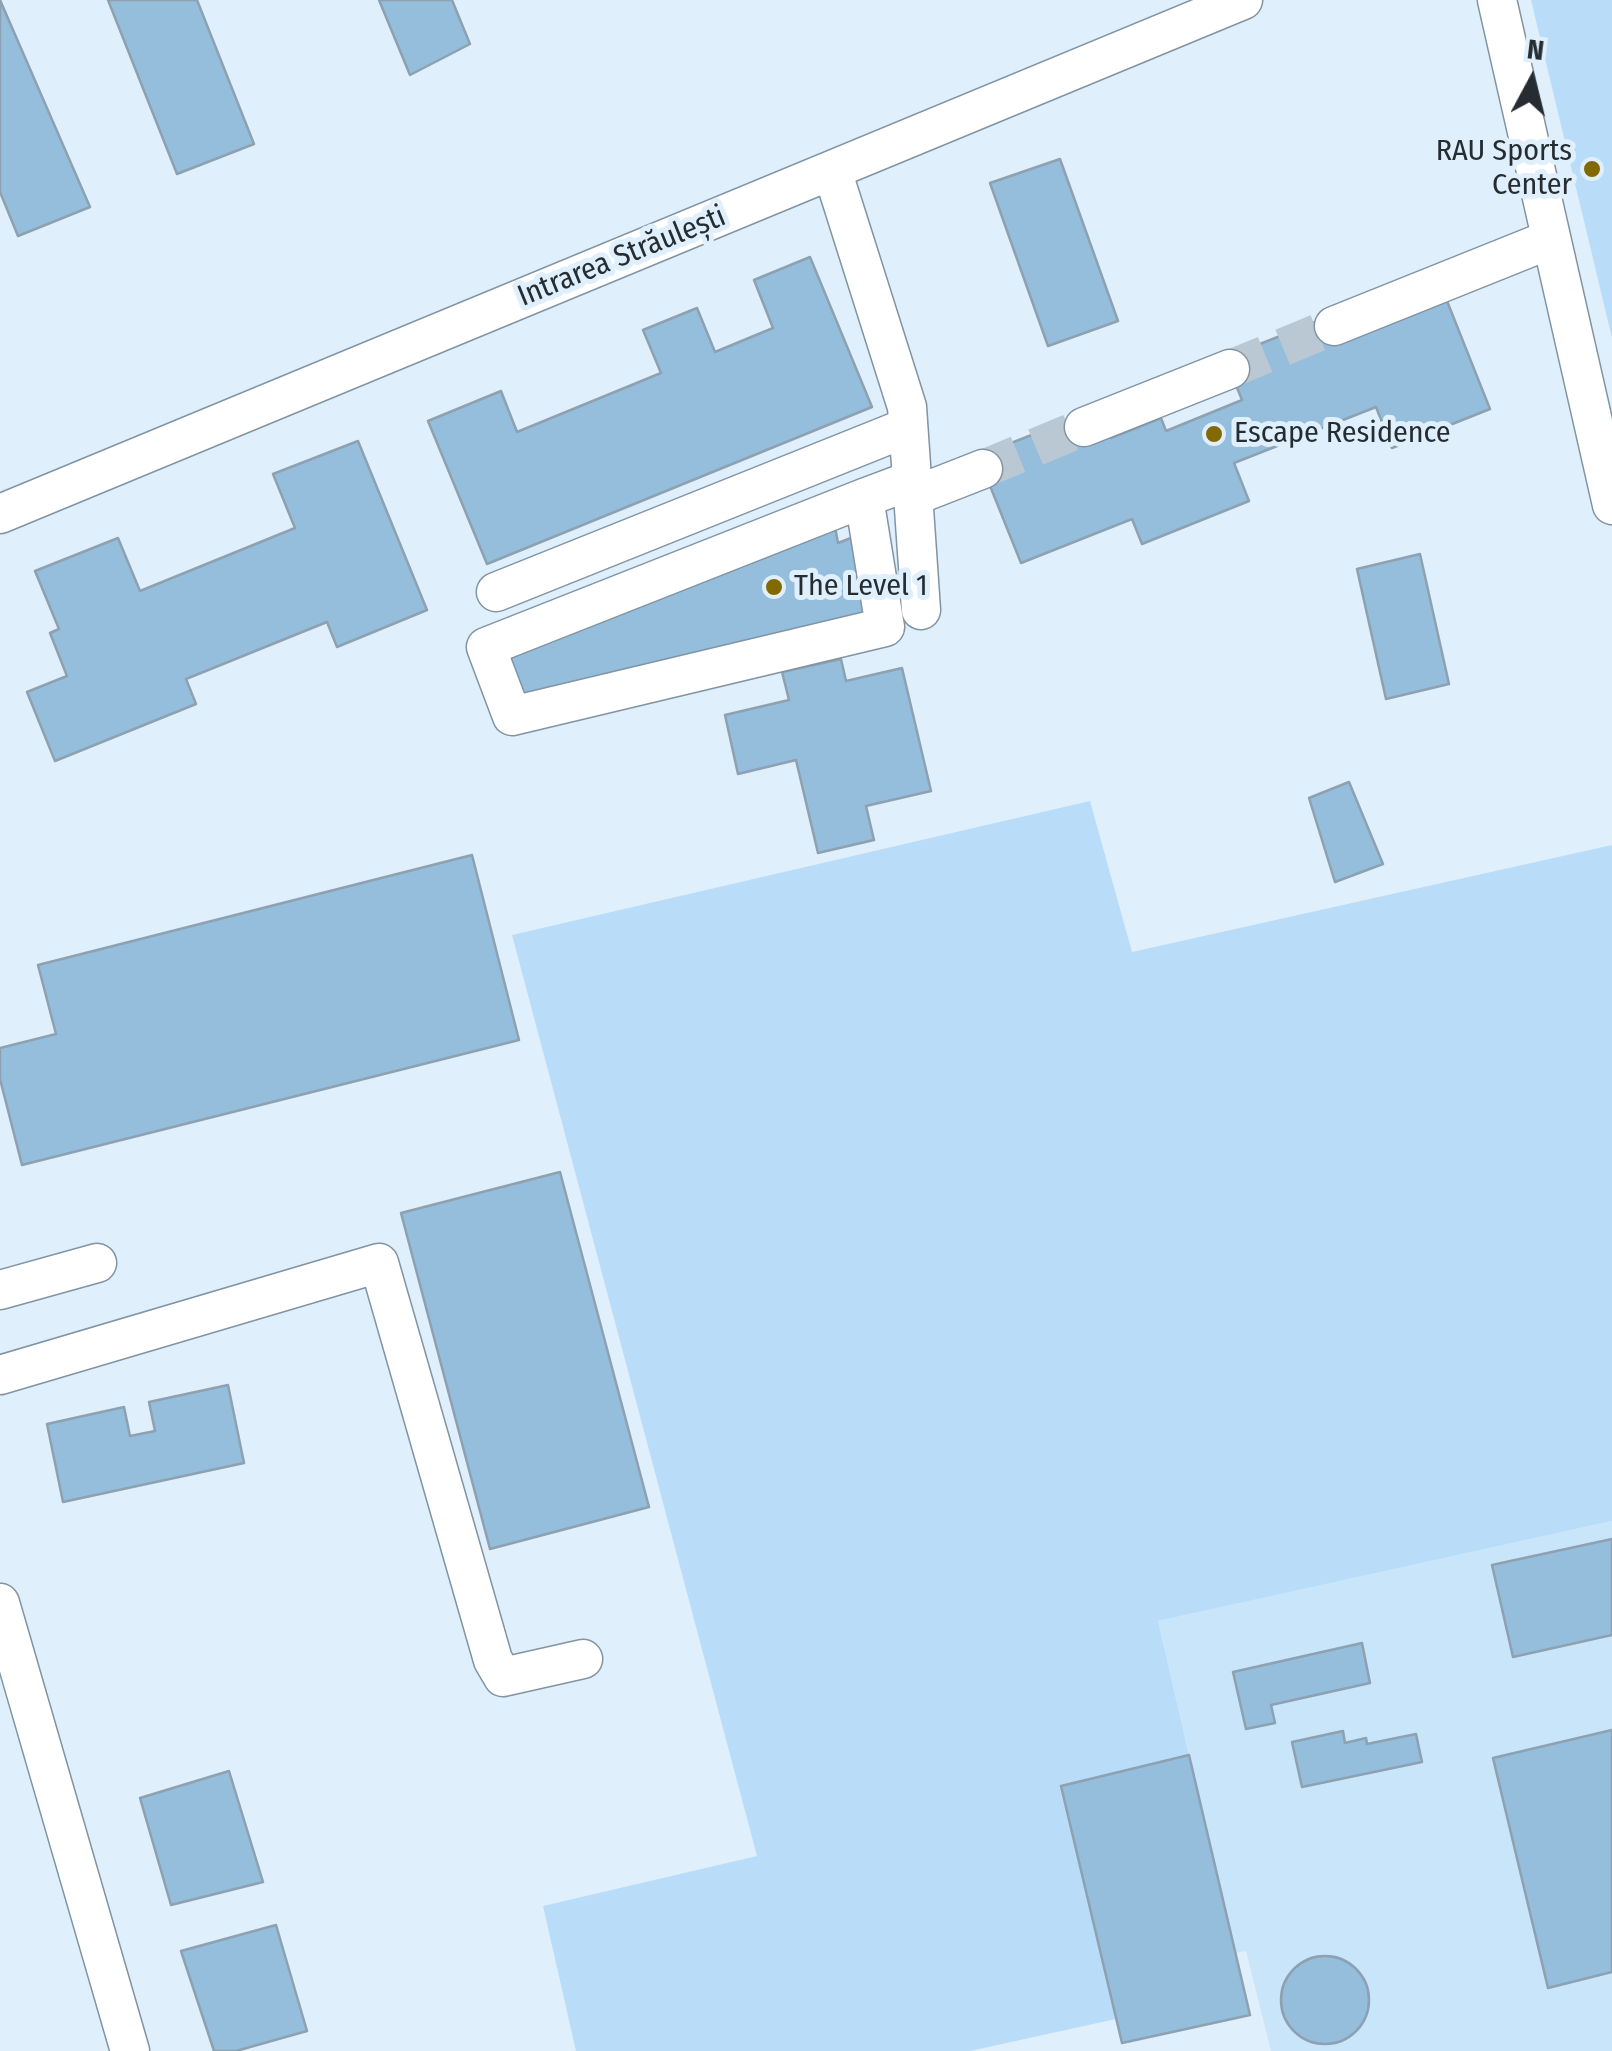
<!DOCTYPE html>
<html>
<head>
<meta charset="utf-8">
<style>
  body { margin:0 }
  #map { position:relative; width:1612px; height:2051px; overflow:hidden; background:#dfeffc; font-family:"Fira Sans Condensed",sans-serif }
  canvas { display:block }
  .north { position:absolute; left:1482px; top:30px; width:100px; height:100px; -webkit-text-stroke:8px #dfeffc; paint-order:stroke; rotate:7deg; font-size:28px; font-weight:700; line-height:40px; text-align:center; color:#252d33 }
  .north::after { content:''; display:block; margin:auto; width:35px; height:45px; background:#252d33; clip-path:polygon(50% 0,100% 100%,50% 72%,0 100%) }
</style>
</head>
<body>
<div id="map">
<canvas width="1612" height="2051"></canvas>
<div class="north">N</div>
</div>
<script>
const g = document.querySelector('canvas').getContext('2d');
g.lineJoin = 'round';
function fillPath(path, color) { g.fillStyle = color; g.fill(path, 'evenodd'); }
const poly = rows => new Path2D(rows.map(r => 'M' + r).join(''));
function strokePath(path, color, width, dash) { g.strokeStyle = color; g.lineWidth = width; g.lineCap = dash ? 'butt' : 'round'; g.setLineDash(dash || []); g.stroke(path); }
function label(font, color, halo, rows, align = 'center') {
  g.font = font + ' "Fira Sans Condensed",sans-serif'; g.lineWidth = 10; g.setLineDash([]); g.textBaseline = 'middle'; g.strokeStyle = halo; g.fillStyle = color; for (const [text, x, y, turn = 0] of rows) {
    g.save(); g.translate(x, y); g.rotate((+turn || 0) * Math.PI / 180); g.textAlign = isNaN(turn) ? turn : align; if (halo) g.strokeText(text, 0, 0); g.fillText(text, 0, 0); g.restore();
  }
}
fillPath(poly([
  [1612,1521,1612,2051,1271,2051,1246,1951,1235,1953,1158,1621]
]), '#c9e5fa');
fillPath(poly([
  [1531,0,1612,0,1612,338],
  [1090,801,1132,952,1612,845,1612,1521,1158,1621,1189,1755,1061,1786,1116,2019,970,2051,576,2051,543,1906,757,1856,512,935]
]), '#b9ddf9');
const building = poly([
  [0,0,90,207,18,236,0,192,0,0],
  [108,0,197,0,254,144,177,174,108,0],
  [379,0,452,0,470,44,410,75,379,0],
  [1060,159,1118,321,1048,346,990,183,1060,159],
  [810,257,872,407,487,564,428,421,501,391,517,432,661,373,643,330,697,308,715,352,773,328,754,280,810,257],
  [1447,301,1490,409,1392,448,1376,407,1234,463,1249,501,1142,544,1132,519,1021,563,978,456,1080,416,1107,430,1111,438,1161,418,1166,431,1242,400,1225,358,1330,316,1341,343,1447,301],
  [358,441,427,610,337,647,327,622,186,679,196,704,55,761,27,692,67,676,50,633,59,629,35,571,118,538,140,591,295,528,273,474,358,441],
  [835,527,838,543,856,536,871,623,521,697,504,660,835,527],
  [1420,554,1449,684,1386,699,1357,569,1420,554],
  [841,659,846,681,902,668,931,791,866,806,874,840,818,853,796,760,738,774,725,715,789,700,782,672,841,659],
  [1349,782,1383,864,1335,882,1309,798,1349,782],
  [472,855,519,1040,22,1165,0,1079,0,1048,56,1034,38,965,472,855],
  [560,1172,649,1507,490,1549,401,1213,560,1172],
  [228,1385,244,1463,63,1502,47,1424,124,1407,130,1436,155,1431,149,1402,228,1385],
  [1612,1539,1612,1635,1513,1657,1492,1565,1612,1539],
  [1362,1643,1370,1683,1271,1705,1275,1723,1246,1729,1233,1672,1362,1643],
  [1612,1730,1612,1972,1548,1988,1493,1758,1612,1730],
  [1343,1731,1345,1743,1366,1738,1367,1744,1416,1734,1422,1762,1302,1787,1292,1742,1343,1731],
  [1189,1755,1250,2015,1122,2043,1061,1786,1189,1755],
  [229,1771,263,1882,171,1905,140,1798,229,1771],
  [276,1925,307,2031,236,2051,214,2051,181,1951,276,1925],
  '1281 2000a44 44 0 1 1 88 0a44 44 0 1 1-88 0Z'
]);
fillPath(building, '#95bddc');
strokePath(building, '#8da1b0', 2.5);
strokePath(poly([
  [1230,369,1334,326],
  [983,469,1084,427]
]), '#bac8d4', 38, [38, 19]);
const minor = poly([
  [1497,0,1612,505],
  [832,170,907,407,921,610],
  [1334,326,1551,239],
  [1084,427,1230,369],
  [914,496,983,469],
  [864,498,885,627,512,716,486,647,864,498,912,480],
  [0,514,1243,0],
  [496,592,908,427],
  [0,1290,97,1263],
  [0,1375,379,1263,493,1660,503,1677,583,1659],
  [0,1603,130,2051]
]);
strokePath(minor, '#8194a3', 41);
strokePath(minor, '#fff', 38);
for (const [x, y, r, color] of [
  [1592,169,10,"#836902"],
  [1214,434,10,"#836902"],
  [774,587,10,"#836902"]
]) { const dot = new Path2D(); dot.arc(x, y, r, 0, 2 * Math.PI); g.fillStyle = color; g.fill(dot); strokePath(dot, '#dfeffc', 4); }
label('30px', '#252d33', '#dfeffc', [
  ["RAU Sports",1572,152,"right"],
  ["Center",1572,186,"right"],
  ["Escape Residence",1234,434],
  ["The Level 1",794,587]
], 'left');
label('30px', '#252d33', '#dfeffc', [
  ["Intrarea Străulești",622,257,-22]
]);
</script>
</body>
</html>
